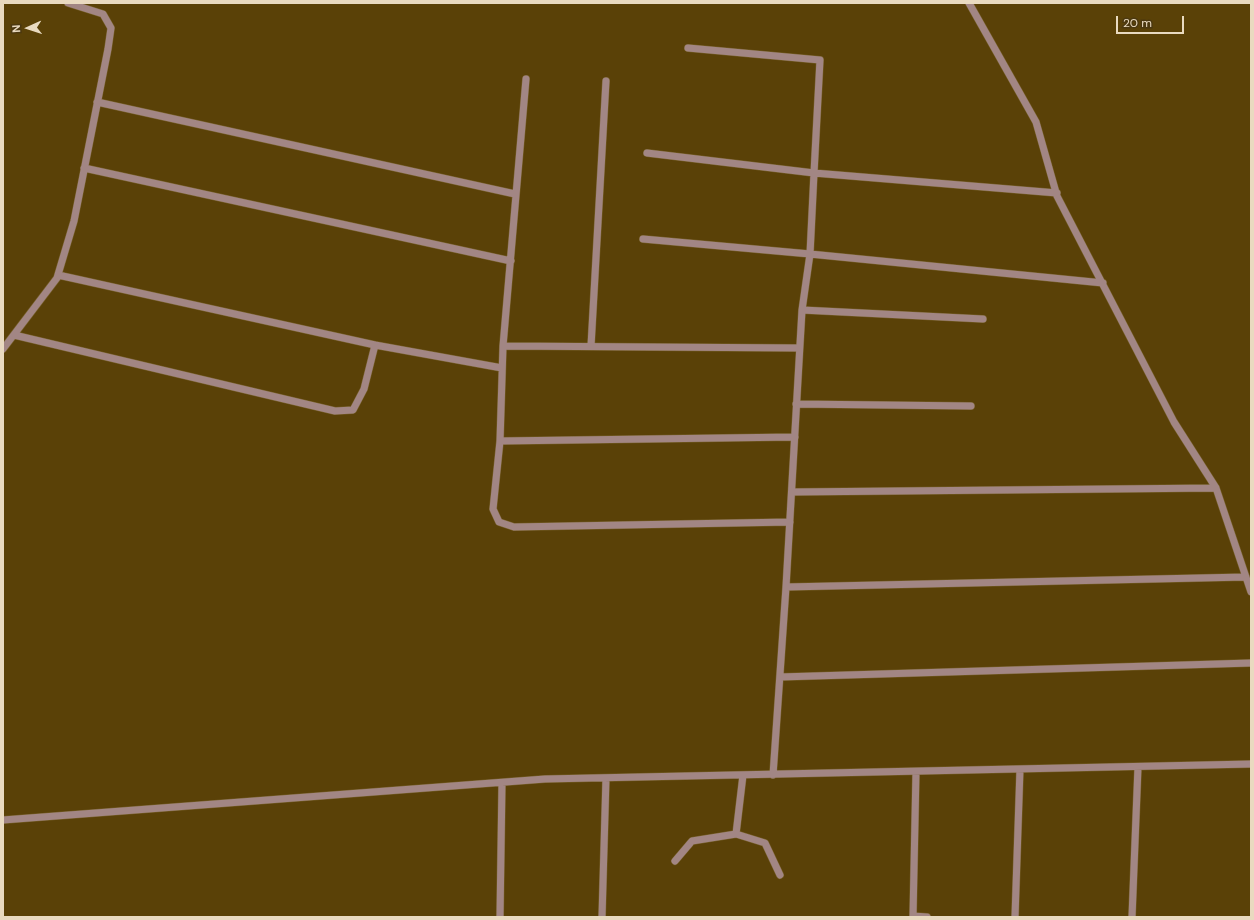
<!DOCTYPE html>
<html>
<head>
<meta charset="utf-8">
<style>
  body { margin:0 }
  #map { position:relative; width:1254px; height:920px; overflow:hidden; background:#5a4107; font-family:"DM Sans",sans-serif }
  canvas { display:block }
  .frame { position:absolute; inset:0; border:4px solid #e9dac0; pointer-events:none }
  .north { position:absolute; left:8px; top:8px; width:40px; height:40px; -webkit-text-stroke:3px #4b3810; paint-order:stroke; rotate:267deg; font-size:11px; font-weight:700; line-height:16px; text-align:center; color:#e9dac0 }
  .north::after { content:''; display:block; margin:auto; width:14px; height:18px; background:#e9dac0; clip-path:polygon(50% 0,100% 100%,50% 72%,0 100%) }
  .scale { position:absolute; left:1116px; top:16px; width:68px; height:18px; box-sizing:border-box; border:2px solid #e9dac0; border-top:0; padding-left:5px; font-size:12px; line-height:14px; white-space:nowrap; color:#e9dac0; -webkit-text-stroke:3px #4b3810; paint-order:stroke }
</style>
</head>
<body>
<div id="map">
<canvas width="1254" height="920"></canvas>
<div class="frame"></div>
<div class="north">N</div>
<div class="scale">20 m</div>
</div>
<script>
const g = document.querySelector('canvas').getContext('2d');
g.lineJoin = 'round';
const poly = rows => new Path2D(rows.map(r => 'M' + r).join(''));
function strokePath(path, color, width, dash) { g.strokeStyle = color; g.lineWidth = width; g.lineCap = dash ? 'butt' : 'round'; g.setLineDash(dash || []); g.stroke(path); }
const minor = poly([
  [969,3,1036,122,1057,196,1174,422,1216,488,1251,592],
  [526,79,503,346,500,441,493,509,499,522,514,527,790,522],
  [97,102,515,194],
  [647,153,814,173,820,60,688,48],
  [84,168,511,261],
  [643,239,810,254,1103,283],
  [58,275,375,345,502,368],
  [802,310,983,319],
  [14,335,335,411,353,410,364,389,375,345],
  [503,346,799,348],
  [591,346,606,81],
  [3,349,57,278,74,221,108,49,111,28,103,14,68,3],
  [796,404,971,406],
  [500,441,795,437],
  [792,492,1216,488],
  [786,587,1246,577],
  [780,677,1251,663],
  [916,772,913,916,927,917],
  [773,775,786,587,802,310,810,254,814,173,1057,193],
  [3,820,545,779,1251,764],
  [736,834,743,775],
  [675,861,692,841,736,834,765,843,780,875],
  [500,917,502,783],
  [602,917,606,778],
  [1015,917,1020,769],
  [1132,917,1138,767]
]);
strokePath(minor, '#77602c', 8);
strokePath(minor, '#a28684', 7);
</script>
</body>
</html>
